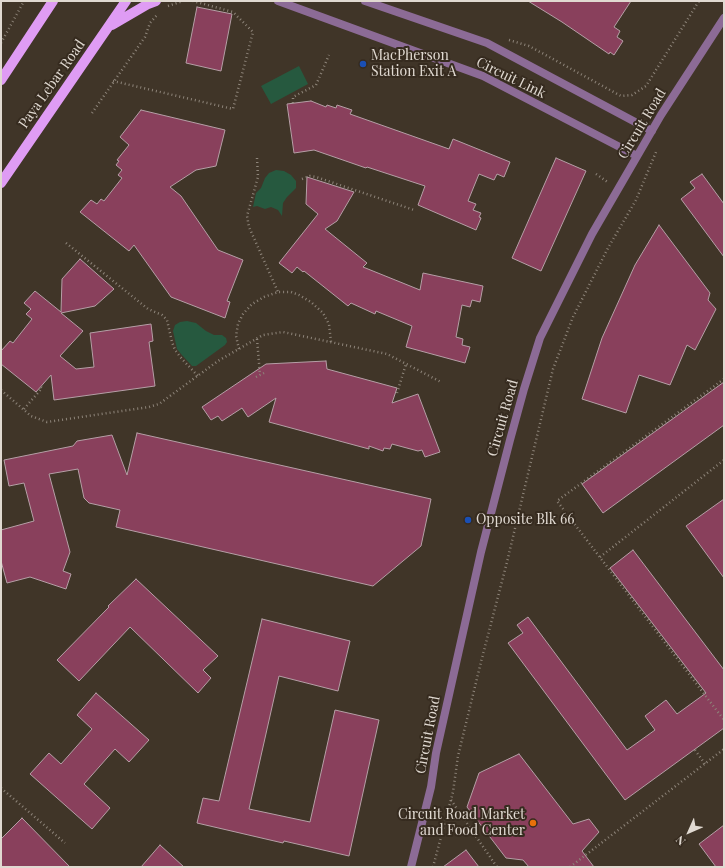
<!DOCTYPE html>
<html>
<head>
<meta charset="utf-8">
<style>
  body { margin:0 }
  #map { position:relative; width:725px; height:868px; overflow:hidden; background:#403528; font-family:"Playfair Display",serif }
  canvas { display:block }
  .frame { position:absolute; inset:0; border:2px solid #e0d9d1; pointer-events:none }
  .north { position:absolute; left:669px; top:812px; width:40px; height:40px; -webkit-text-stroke:3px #362b1f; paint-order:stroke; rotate:225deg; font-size:11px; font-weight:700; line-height:16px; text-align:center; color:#e0d9d1 }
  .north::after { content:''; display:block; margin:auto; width:14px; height:18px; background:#e0d9d1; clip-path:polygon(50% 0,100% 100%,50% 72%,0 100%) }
</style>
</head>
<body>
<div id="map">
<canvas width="725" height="868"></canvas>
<div class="frame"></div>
<div class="north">N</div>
</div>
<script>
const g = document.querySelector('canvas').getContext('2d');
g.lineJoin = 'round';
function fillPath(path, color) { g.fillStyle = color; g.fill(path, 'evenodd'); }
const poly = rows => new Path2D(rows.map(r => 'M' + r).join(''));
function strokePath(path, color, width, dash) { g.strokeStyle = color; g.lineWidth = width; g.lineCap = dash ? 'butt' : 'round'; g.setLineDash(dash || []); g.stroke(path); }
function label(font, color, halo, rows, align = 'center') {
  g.font = font + ' "Playfair Display",serif'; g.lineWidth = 4; g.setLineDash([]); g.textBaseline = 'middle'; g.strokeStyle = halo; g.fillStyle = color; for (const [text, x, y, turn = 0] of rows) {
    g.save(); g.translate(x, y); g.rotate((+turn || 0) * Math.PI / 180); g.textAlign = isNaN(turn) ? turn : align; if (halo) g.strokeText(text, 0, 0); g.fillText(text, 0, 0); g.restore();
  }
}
fillPath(poly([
  [299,66,308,84,271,104,261,86],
  [276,170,284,171,291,175,296,181,296,188,287,197,283,203,282,216,278,210,271,207,265,209,257,206,253,207,256,193,261,188,265,178,269,173],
  [187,321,196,323,206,331,214,335,222,335,226,338,227,342,225,345,196,366,192,366,181,354,177,349,173,331,175,325,180,322]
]), '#26593f');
const building = poly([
  [528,1,631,1,614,27,620,31,617,37,623,41,614,55,610,52,609,54,562,22,528,1],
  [197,7,232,14,221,71,186,63,197,7],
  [311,101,326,107,327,105,336,108,337,105,352,110,350,114,449,149,453,139,510,162,504,177,497,174,494,180,479,174,468,201,476,204,473,210,481,213,479,217,481,218,476,230,418,205,425,186,367,167,366,168,314,150,294,153,287,104,311,101],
  [141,110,225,130,216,166,196,170,170,187,181,196,218,250,243,260,227,301,230,302,225,318,171,297,134,245,129,251,80,212,91,200,97,204,101,199,104,201,122,178,118,175,122,170,116,165,119,161,117,160,129,145,120,137,141,110],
  [556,158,586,171,541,271,512,258,556,158],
  [702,174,724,204,724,257,681,199,695,188,690,182,702,174],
  [307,177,354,192,337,221,325,229,367,263,363,267,420,290,423,273,483,286,480,302,472,300,470,307,462,305,456,337,463,339,462,345,470,347,465,363,406,347,412,326,376,311,375,314,351,303,348,306,304,271,303,272,297,267,292,273,279,263,318,214,306,204,307,177],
  [659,225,710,293,708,300,716,309,695,350,687,345,670,385,639,375,626,413,582,399,602,338,635,265,659,225],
  [80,259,114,289,95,306,61,313,83,331,60,356,76,369,94,367,90,333,151,324,153,341,149,342,155,386,54,400,51,375,36,392,1,364,1,351,10,341,13,343,32,319,26,314,31,309,24,303,35,291,61,312,62,279,80,259],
  [326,361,327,369,397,388,392,403,418,394,440,452,425,457,422,450,418,451,392,444,390,449,384,448,383,451,369,446,369,449,269,422,276,398,248,417,242,408,222,421,218,416,211,420,202,407,266,364,326,361],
  [724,382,724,425,603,513,582,484,724,382],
  [137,433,431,499,421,546,373,586,116,527,120,510,89,503,84,498,78,469,49,474,70,552,63,571,71,574,66,589,30,577,7,583,1,561,1,530,34,521,24,483,9,486,4,460,73,446,77,441,112,435,127,475,137,433],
  [724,499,724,578,686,526,724,499],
  [633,550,724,670,724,728,625,800,508,643,523,633,517,625,528,617,627,750,655,730,645,716,666,700,677,714,706,693,610,568,633,550],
  [136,579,218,656,203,670,211,678,198,693,130,627,79,681,57,660,109,607,108,606,136,579],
  [262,619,350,641,338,691,279,676,249,809,310,822,335,710,379,720,349,856,284,841,283,843,197,823,203,798,219,801,262,619],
  [96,693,149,740,129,762,115,749,84,784,110,808,92,829,30,774,49,753,61,764,92,729,77,715,96,693],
  [519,754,573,824,589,819,599,832,582,851,594,867,529,867,523,860,506,858,467,807,479,773,519,754],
  [22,818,70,867,1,867,1,839,22,818],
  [724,825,724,867,716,867,699,844,724,825],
  [160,845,184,867,141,867,160,845],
  [466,850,479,867,443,867,466,850]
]);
fillPath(building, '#89405c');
strokePath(building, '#b59fa6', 1);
strokePath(poly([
  [168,6,183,1],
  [509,40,529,46,621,96,632,95,646,86,699,1],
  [1,43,24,1],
  [113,81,233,109,253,32,233,12,193,1],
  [293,103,293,97,316,85,329,55],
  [92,113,145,37,150,23,157,15],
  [257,158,258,177,247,216,249,227,278,292],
  [596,174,609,183],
  [302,179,310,176,316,177,414,210],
  [66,243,148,309,162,315,167,320,172,342,175,350,182,359,198,376],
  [257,339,260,375],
  [239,349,236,336,238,324,243,314,252,304,264,297,278,292,291,292,299,295,311,302,323,313,329,324,331,342],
  [256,377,264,373],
  [724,379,557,501,724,720],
  [1,390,31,416,47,422,149,407,159,404,218,361,263,335,283,332,387,354,441,382],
  [397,393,406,364],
  [24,409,42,388,41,387],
  [600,557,724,460],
  [695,750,705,764],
  [1,788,65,843],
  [451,800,497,867],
  [433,867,453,792,458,756,481,662,507,562,553,369,573,317,608,248,636,200,656,152],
  [570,867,724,749]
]), '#8e857a', 2.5, [1, 3]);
strokePath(poly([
  [278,1,483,76,637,156],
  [365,1,487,43,652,131],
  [411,867,431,787,436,753,481,552,510,440,524,389,540,338,592,234,661,115,724,18]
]), '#8c6b96', 8);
strokePath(poly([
  [112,25,148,4,156,1],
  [1,80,53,1],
  [1,183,126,1]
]), '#df9cf4', 10);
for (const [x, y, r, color] of [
  [363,64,4,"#1a4fb4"],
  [468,520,4,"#1a4fb4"],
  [533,823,4,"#e8710a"]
]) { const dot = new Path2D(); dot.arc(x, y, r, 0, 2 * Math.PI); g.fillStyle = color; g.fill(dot); strokePath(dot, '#362b1f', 1.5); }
label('14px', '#e0d9d1', '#362b1f', [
  ["MacPherson",371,56],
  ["Station Exit A",371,72],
  ["Opposite Blk 66",476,520],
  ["Circuit Road Market",525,815,"right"],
  ["and Food Center",525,831,"right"]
], 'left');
label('14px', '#e0d9d1', '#362b1f', [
  ["Circuit Link",511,78,26],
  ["Paya Lebar Road",52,84,-55],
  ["Circuit Road",642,124,-59],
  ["Circuit Road",503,418,-74],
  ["Circuit Road",428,735,-79]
]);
</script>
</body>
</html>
